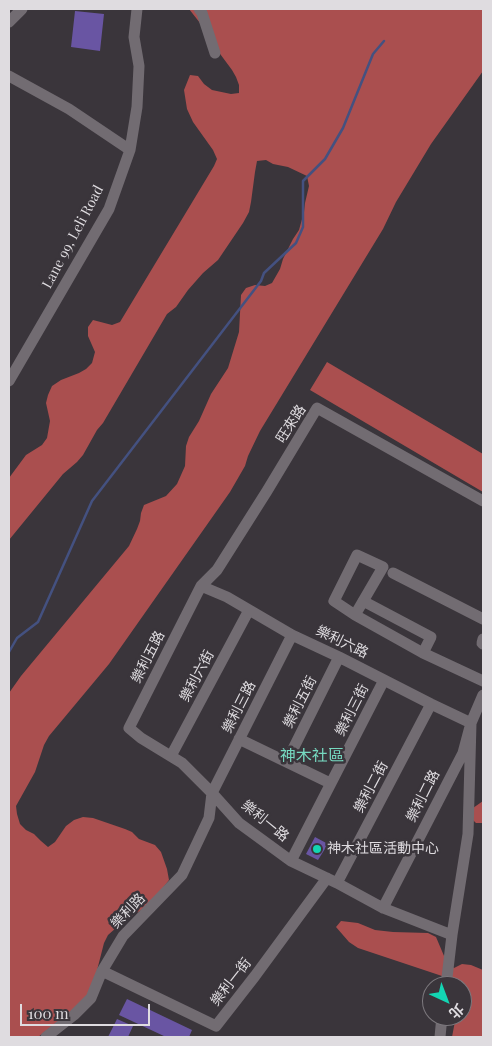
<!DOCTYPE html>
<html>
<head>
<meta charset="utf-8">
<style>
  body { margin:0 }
  #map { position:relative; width:492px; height:1046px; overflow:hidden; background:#3a353b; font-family:"Playfair Display","Noto Sans TC",serif }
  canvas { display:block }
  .frame { position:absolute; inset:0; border:10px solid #dfdce0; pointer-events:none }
  .north { position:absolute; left:422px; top:976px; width:50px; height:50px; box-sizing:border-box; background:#3a353b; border:1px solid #7c787d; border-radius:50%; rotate:137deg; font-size:14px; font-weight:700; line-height:20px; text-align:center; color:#dfdce0 }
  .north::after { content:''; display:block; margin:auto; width:18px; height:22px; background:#13d5b3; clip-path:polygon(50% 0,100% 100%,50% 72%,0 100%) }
  .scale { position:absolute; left:20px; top:1004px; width:130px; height:22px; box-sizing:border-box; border:2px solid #dfdce0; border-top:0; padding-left:6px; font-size:15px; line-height:18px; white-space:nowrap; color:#dfdce0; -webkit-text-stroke:4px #3a353b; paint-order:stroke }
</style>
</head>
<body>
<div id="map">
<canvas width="492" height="1046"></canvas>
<div class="frame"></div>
<div class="north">北</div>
<div class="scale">100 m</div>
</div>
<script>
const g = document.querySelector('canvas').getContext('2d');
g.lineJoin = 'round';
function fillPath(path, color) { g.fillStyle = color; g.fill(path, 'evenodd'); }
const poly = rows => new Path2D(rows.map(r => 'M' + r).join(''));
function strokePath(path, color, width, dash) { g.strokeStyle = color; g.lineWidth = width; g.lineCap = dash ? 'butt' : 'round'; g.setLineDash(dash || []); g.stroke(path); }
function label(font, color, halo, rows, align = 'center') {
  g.font = font + ' "Playfair Display","Noto Sans TC",serif'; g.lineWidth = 5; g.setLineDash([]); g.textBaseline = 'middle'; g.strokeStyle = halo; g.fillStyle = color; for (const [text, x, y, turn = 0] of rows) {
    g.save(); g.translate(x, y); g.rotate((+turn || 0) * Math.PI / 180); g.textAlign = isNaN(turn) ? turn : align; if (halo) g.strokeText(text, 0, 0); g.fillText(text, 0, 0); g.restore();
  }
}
fillPath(poly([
  [189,9,483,9,483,71,431,144,396,202,383,229,260,431,248,456,245,466,230,492,109,664,49,736,44,745,35,772,16,806,17,814,20,824,26,830,34,834,41,841,48,847,55,842,66,826,74,820,83,817,93,818,125,829,132,832,139,839,155,845,161,852,167,869,169,880,163,888,143,909,125,920,108,935,104,943,92,990,87,999,38,1037,9,1037,9,693,21,676,129,546,137,529,140,521,141,513,144,505,166,496,177,484,185,466,186,446,189,437,199,421,211,394,228,368,239,332,241,295,246,288,255,285,265,286,272,283,280,269,283,259,293,239,299,230,304,212,305,203,309,186,307,176,288,167,273,164,266,160,257,161,255,172,251,202,249,212,243,223,218,260,203,273,188,290,176,307,167,314,103,423,97,430,83,455,77,462,63,474,9,540,9,478,26,455,42,445,47,438,50,421,46,403,48,395,52,386,61,380,79,373,86,369,92,363,95,352,88,336,88,327,93,320,112,325,120,322,214,166,217,159,213,150,193,122,187,109,184,90,190,75,198,76,204,84,212,90,231,94,239,93,239,85,236,77,232,70,212,43,200,23],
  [327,362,483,454,483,492,310,390],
  [483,801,483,823,476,823,469,816,473,808],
  [341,921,358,923,375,930,393,932,428,933,436,937,447,963,454,968,462,964,471,965,483,970,483,1037,452,1037,456,1016,462,1016,462,986,459,986,457,981,358,948,349,942,336,927]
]), '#aa4f4f');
strokePath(poly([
  [9,652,17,638,38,622,92,501,261,281,264,273,296,243,303,227,303,181,325,159,343,128,373,54,384,41]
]), '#445180', 2.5);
fillPath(poly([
  [75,11,104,14,100,51,71,47],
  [315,837,328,844,318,860,306,854],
  [127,999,192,1030,189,1037,166,1037,119,1015],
  [117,1019,133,1026,128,1037,108,1037]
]), '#6955a3');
strokePath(poly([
  [199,9,202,13,215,53],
  [9,22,22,9],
  [9,76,69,109,130,150],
  [9,381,109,209,130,150,137,107,139,66,134,37,137,9],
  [393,573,483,619],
  [201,586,227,597,292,635,339,657,431,704,471,723],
  [363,601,431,637,423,653],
  [355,615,383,567,357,555,334,601,355,615,423,653,483,681],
  [483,639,482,643,483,644],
  [239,739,330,783],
  [171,756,249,610],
  [287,761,339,657],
  [291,861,384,680],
  [337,883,431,704],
  [383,908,463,753,471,723,483,695],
  [452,935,383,908,337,883,291,861,239,823,212,793,182,763,141,738,129,728,201,586,217,570,267,491,317,408,483,501],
  [102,971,216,1026,255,976,327,878],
  [446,986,452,935,468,834,471,723],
  [46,1037,74,1015,91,998,102,971,123,936,182,875,209,818,212,793,292,635],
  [440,1037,442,1016]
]), '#726c72', 11);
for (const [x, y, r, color] of [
  [317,849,5,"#13d5b3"]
]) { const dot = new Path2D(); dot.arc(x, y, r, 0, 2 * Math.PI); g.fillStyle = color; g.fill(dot); strokePath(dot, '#3a353b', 2); }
label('14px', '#dfdce0', '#3a353b', [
  ["Lane 99, Leli Road",73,237,-62],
  ["旺來路",291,424,-57],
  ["樂利六路",342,642,26],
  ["樂利五路",148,657,-63],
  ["樂利六街",197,676,-62],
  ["樂利五街",300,702,-63],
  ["樂利三路",239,707,-63],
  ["樂利三街",352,710,-63],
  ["樂利二街",371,787,-62],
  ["樂利二路",423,796,-63],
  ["樂利一路",265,821,39],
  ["樂利路",128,911,-46],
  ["樂利一街",231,982,-52]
]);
label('14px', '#dfdce0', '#3a353b', [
  ["神木社區活動中心",327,849]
], 'left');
label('16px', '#76d9c0', '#3a353b', [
  ["神木社區",312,756]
]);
</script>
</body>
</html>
